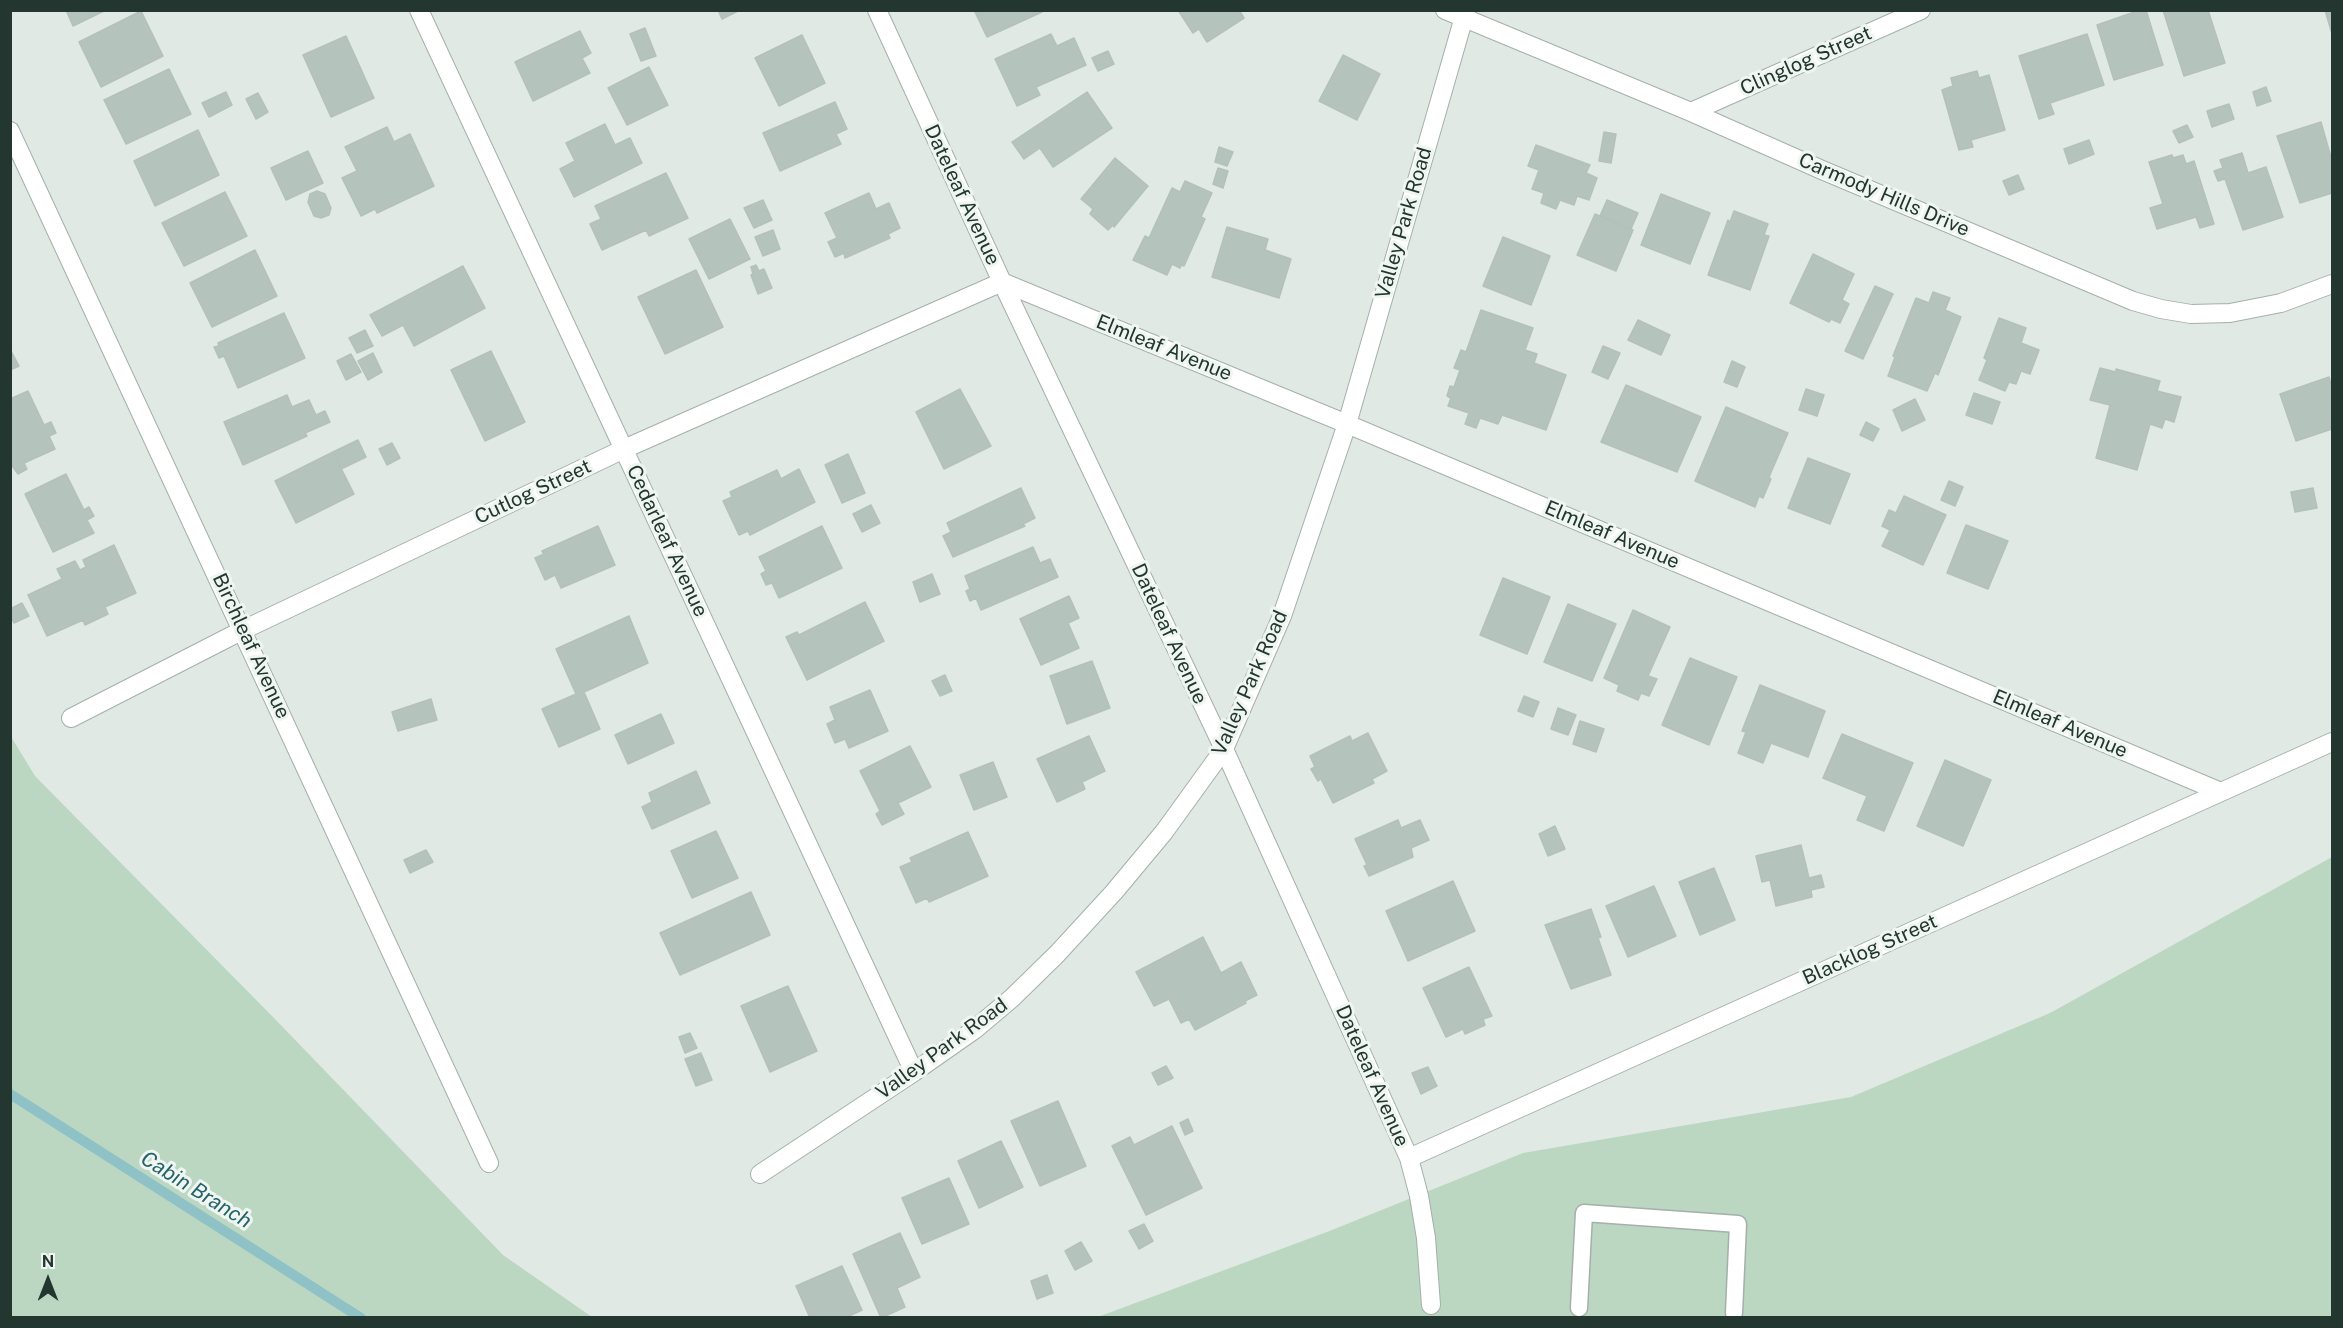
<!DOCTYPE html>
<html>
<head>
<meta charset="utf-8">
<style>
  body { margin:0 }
  #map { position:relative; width:2343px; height:1328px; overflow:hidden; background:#e0e9e4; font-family:"Public Sans",sans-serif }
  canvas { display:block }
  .frame { position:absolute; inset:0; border:12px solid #233630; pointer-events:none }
  .north { position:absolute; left:18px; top:1250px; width:60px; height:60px; -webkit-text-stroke:4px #eff6f2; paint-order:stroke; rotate:0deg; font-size:16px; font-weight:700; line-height:24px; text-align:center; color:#233630 }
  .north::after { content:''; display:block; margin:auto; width:21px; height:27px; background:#233630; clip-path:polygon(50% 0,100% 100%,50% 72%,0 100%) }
</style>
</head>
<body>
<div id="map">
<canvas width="2343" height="1328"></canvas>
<div class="frame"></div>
<div class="north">N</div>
</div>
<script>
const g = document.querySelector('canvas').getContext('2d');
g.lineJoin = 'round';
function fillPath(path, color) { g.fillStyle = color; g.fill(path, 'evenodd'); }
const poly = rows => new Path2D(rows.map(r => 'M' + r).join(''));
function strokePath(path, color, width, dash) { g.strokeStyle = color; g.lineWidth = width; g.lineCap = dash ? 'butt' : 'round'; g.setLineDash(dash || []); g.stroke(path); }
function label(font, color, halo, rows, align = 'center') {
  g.font = font + ' "Public Sans",sans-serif'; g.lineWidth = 6; g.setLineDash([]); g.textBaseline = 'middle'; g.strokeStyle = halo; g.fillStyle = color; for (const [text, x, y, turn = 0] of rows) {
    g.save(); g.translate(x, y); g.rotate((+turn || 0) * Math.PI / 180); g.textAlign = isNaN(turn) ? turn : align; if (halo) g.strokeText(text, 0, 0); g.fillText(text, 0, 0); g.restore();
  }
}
fillPath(poly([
  [10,735,35,776,272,1016,503,1255,592,1317,13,1317,10,1315],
  [2332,857,2332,1317,1095,1318,1327,1232,1523,1153,1851,1097,2050,1013]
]), '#bbd7c1');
strokePath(poly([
  [10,1094,361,1318]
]), '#8ec2c7', 10);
const building = poly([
  [66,10,106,10,73,26,66,10],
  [718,10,740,10,722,19,718,10],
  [974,10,1041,10,1042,12,987,37,974,10],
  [1178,10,1239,10,1244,18,1207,42,1199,29,1193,33,1178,10],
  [2140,10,2146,10,2163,65,2114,80,2097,25,2140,10],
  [2163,10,2208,10,2225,63,2184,76,2163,10],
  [2325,10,2332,10,2332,34,2325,10],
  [141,11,163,56,101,87,79,42,141,11],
  [645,28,656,56,641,61,630,34,645,28],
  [580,31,591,53,582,58,590,73,533,101,515,62,580,31],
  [1051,34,1057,46,1074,38,1086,65,1036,87,1040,95,1017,106,995,59,1051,34],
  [2087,34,2104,85,2050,103,2054,114,2039,119,2019,56,2087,34],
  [802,35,825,83,779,106,755,58,802,35],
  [346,36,374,98,331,117,303,55,346,36],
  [1108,51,1114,64,1098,71,1092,58,1108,51],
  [1343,55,1380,74,1357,120,1319,101,1343,55],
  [649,67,668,105,627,125,608,88,649,67],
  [169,69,191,114,126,144,104,100,169,69],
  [1977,71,1979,78,1989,75,2005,130,1971,140,1973,147,1959,150,1942,90,1953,86,1951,78,1977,71],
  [2266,87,2271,101,2257,106,2253,92,2266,87],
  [226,92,232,105,209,117,202,103,226,92],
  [1087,92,1112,128,1053,167,1040,148,1024,159,1012,142,1087,92],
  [258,93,268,112,256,119,246,99,258,93],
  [835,102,847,129,836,134,841,144,780,171,763,133,835,102],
  [2229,104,2234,119,2212,127,2207,111,2229,104],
  [2321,122,2332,161,2332,193,2300,203,2277,136,2321,122],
  [605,124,615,145,630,138,642,163,574,197,560,169,575,161,566,143,605,124],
  [2187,125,2193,137,2179,143,2173,131,2187,125],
  [387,127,394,142,410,134,434,186,377,213,375,209,361,216,342,178,357,171,345,147,387,127],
  [198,130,219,175,155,206,134,161,198,130],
  [1604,132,1616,134,1611,163,1599,161,1604,132],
  [2089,140,2094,154,2069,164,2064,149,2089,140],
  [1536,145,1590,165,1586,173,1597,178,1589,200,1577,196,1574,205,1560,200,1556,209,1541,203,1544,193,1532,189,1539,170,1528,166,1536,145],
  [1219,147,1233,152,1227,166,1215,162,1219,147],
  [308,151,323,183,286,200,271,168,308,151],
  [2242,153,2248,173,2266,167,2283,217,2243,230,2225,179,2218,181,2214,171,2223,168,2220,160,2242,153],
  [2172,155,2173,158,2183,155,2186,164,2194,161,2214,224,2200,228,2196,217,2157,229,2150,208,2163,204,2149,162,2172,155],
  [1115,158,1148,186,1114,227,1113,225,1108,230,1090,214,1093,209,1081,199,1115,158],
  [1218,168,1228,171,1223,188,1213,184,1218,168],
  [666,173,688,218,649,236,646,230,602,250,590,224,601,219,595,206,666,173],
  [2018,175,2024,189,2009,195,2003,181,2018,175],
  [1185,181,1212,193,1201,217,1205,219,1184,266,1181,265,1180,268,1172,264,1167,275,1133,260,1145,236,1149,238,1172,188,1180,192,1185,181],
  [317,191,325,194,331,208,329,215,321,218,314,216,308,202,310,194,317,191],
  [225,192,247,236,184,266,162,223,225,192],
  [869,193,876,209,889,203,900,228,888,234,890,238,845,258,844,253,835,257,828,242,837,238,825,213,869,193],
  [1661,194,1710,213,1690,264,1641,245,1661,194],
  [763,200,772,220,754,228,744,208,763,200],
  [1607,200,1638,213,1631,229,1600,216,1607,200],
  [1734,211,1768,224,1764,235,1769,236,1750,290,1708,275,1728,220,1730,222,1734,211],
  [1595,214,1633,230,1616,271,1577,255,1595,214],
  [730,219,750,259,709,279,689,239,730,219],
  [1227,227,1268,239,1265,250,1291,259,1279,298,1212,277,1227,227],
  [773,230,780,249,763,256,755,237,773,230],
  [1503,237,1550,256,1531,305,1483,286,1503,237],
  [255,250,277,296,212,327,190,283,255,250],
  [1813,254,1854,274,1842,300,1849,304,1840,323,1831,319,1829,322,1790,303,1813,254],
  [756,265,759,271,764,269,772,288,758,294,751,275,753,274,751,267,756,265],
  [463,266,485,308,414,346,403,325,382,336,370,315,463,266],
  [696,270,723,327,665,354,638,297,696,270],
  [1875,286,1893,294,1863,359,1845,351,1875,286],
  [1933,292,1950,298,1945,310,1961,317,1938,375,1935,373,1927,391,1888,376,1895,357,1893,356,1916,298,1929,303,1933,292],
  [1481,310,1533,328,1525,350,1537,354,1534,363,1566,375,1546,430,1502,415,1498,424,1480,418,1476,428,1465,424,1469,413,1448,406,1451,398,1447,396,1450,386,1454,387,1460,370,1454,368,1461,350,1466,352,1481,310],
  [284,313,305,358,238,388,224,356,219,358,214,347,219,346,218,343,284,313],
  [1999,318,2026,328,2021,343,2039,350,2030,374,2021,371,2016,384,2009,382,2005,391,1979,380,1987,360,1984,358,1999,318],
  [1638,320,1670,335,1661,355,1628,340,1638,320],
  [365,330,373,346,357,353,349,338,365,330],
  [1603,346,1620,353,1608,379,1592,372,1603,346],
  [10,349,19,366,10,370,10,349],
  [491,351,525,422,485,441,451,370,491,351],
  [373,353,382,372,368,380,358,361,373,353],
  [351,354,361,372,346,380,337,361,351,354],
  [1732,361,1745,367,1737,387,1724,382,1732,361],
  [2100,368,2116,372,2116,369,2160,381,2157,391,2181,397,2174,422,2165,419,2162,428,2150,424,2137,470,2096,458,2110,405,2090,400,2100,368],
  [2329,377,2332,388,2332,429,2296,441,2280,394,2329,377],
  [1626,385,1701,417,1677,472,1601,442,1626,385],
  [960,389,991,446,944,469,916,412,960,389],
  [1806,389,1824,395,1817,416,1799,410,1806,389],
  [28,391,44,425,51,422,56,433,49,436,55,449,24,463,27,469,18,474,10,463,10,399,28,391],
  [1974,393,2000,402,1992,424,1966,415,1974,393],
  [287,395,292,407,309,400,316,415,325,411,330,422,305,433,307,436,243,465,224,422,287,395],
  [1915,399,1925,420,1902,431,1893,410,1915,399],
  [1726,407,1788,433,1769,477,1771,479,1763,498,1759,496,1755,507,1695,481,1726,407],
  [1866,422,1879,429,1873,441,1860,435,1866,422],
  [358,440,366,457,341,469,333,452,358,440],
  [392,443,400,458,387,465,379,449,392,443],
  [333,452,354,494,296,523,275,481,333,452],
  [848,454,865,493,842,503,825,465,848,454],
  [1808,458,1850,474,1830,524,1788,508,1808,458],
  [799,469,815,502,750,535,748,531,739,535,723,501,732,497,730,492,777,470,781,479,799,469],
  [66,474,84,510,89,507,94,516,87,520,94,533,53,552,25,494,66,474],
  [1949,481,1963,487,1955,506,1941,500,1949,481],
  [1021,488,1035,518,1023,524,1025,526,953,557,943,536,951,532,947,523,1021,488],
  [2313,488,2317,508,2295,512,2291,492,2313,488],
  [1904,496,1946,515,1923,565,1882,546,1890,530,1882,526,1889,510,1896,513,1904,496],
  [871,505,880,523,862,532,853,514,871,505],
  [1966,525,2008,541,1988,589,1947,573,1966,525],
  [598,526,615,565,561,588,555,575,545,580,535,558,544,554,542,551,598,526],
  [822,526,842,568,779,598,772,583,766,585,761,574,766,571,759,557,822,526],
  [114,545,136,593,105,607,108,614,85,625,83,620,47,636,28,595,62,579,57,569,75,561,80,570,86,567,83,560,114,545],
  [1033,547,1040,563,1050,559,1058,577,981,610,976,598,970,601,966,591,970,589,965,576,1033,547],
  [932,574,940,594,920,602,913,582,932,574],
  [1503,578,1550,597,1527,654,1480,635,1503,578],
  [1069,596,1079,618,1068,623,1079,648,1041,665,1020,619,1069,596],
  [865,602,884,641,807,680,786,637,797,632,799,635,865,602],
  [22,603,29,616,14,623,10,616,10,609,22,603],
  [1568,604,1616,624,1592,681,1544,662,1568,604],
  [1633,610,1670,627,1648,676,1657,679,1649,696,1641,693,1638,700,1617,691,1619,685,1604,678,1633,610],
  [629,616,648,663,584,692,600,729,559,747,542,709,576,694,556,649,629,616],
  [1690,658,1737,677,1709,745,1662,725,1690,658],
  [1092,661,1110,708,1067,724,1050,676,1092,661],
  [945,675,952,691,940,696,932,681,945,675],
  [1760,685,1825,711,1808,757,1771,743,1763,763,1738,753,1746,732,1742,731,1760,685],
  [870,690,888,731,849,748,845,739,835,743,827,724,835,720,830,707,870,690],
  [1524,696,1539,702,1533,717,1518,711,1524,696],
  [431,699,437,720,398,731,392,712,431,699],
  [1558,708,1576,715,1568,735,1551,729,1558,708],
  [661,714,674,743,628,764,615,735,661,714],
  [1580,721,1604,729,1596,752,1573,744,1580,721],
  [1368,733,1387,771,1372,779,1374,783,1333,803,1321,779,1318,781,1311,769,1315,767,1310,756,1350,736,1352,741,1368,733],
  [1842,734,1913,763,1884,831,1857,820,1867,796,1823,778,1842,734],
  [1089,736,1105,771,1082,782,1085,789,1057,802,1037,759,1089,736],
  [910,746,931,787,898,803,904,814,882,825,876,814,880,811,860,771,910,746],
  [1945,760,1991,780,1963,846,1917,826,1945,760],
  [993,762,1007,797,974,810,960,775,993,762],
  [696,771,710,803,652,829,642,807,652,802,649,793,696,771],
  [1398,820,1401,828,1420,820,1429,840,1411,848,1413,857,1369,876,1364,866,1367,865,1355,839,1398,820],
  [1555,826,1565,849,1548,856,1539,834,1555,826],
  [716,831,738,878,692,898,671,851,716,831],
  [968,832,988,876,929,902,927,898,916,903,900,867,912,862,910,858,968,832],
  [1801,845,1809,878,1821,875,1824,887,1811,890,1812,897,1776,906,1770,880,1762,882,1756,856,1801,845],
  [426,850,433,862,410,873,404,860,426,850],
  [1714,868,1735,920,1700,935,1679,882,1714,868],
  [1453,881,1475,931,1408,961,1386,911,1453,881],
  [1654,886,1676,936,1628,957,1606,906,1654,886],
  [751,892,770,935,680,975,660,933,751,892],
  [1591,909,1601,937,1598,938,1611,975,1571,989,1545,925,1591,909],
  [1203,937,1221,973,1241,962,1257,995,1245,1001,1246,1003,1195,1030,1189,1019,1181,1023,1169,999,1154,1006,1136,972,1203,937],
  [1469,967,1492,1016,1483,1019,1485,1025,1465,1034,1463,1029,1446,1037,1423,988,1469,967],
  [788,986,817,1051,770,1072,741,1006,788,986],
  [690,1033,697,1048,685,1053,679,1037,690,1033],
  [701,1053,712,1080,696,1086,685,1059,701,1053],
  [1166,1066,1173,1078,1158,1085,1152,1073,1166,1066],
  [1428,1067,1437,1086,1421,1094,1412,1073,1428,1067],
  [1058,1101,1086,1166,1040,1186,1011,1121,1058,1101],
  [1188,1119,1193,1131,1185,1135,1180,1123,1188,1119],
  [1172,1126,1202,1188,1146,1215,1112,1146,1130,1137,1134,1145,1172,1126],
  [1001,1141,1023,1187,979,1208,958,1161,1001,1141],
  [949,1178,969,1224,922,1244,902,1198,949,1178],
  [1144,1224,1153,1241,1139,1249,1129,1231,1144,1224],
  [900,1233,920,1277,897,1288,905,1307,881,1318,853,1254,900,1233],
  [1081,1242,1092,1261,1075,1270,1065,1251,1081,1242],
  [842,1266,862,1310,845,1318,810,1318,796,1286,842,1266],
  [1047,1275,1053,1293,1037,1299,1031,1281,1047,1275]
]);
fillPath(building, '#b5c3bd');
strokePath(building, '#b3c1ba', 1.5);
const lane = poly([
  [1579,1308,1584,1213,1738,1224,1734,1313]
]);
const street = poly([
  [419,10,914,1072],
  [877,10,1002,282,1224,749,1409,1158,1419,1196,1426,1238,1431,1305],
  [1445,10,1691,112,1822,170,2133,301,2161,309,2191,314,2230,313,2281,303,2332,284],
  [1691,112,1921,10],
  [10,131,489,1163],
  [71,718,243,630,624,449,1002,282,1347,424,2221,792],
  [1409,1158,2332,742],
  [760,1174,914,1072,974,1030,1012,998,1057,954,1114,892,1164,832,1224,749,1282,616,1347,424,1466,10]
]);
strokePath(lane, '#a4b0aa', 19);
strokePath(street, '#a4b0aa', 20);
strokePath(lane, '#fff', 16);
strokePath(street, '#fff', 18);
label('20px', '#233630', '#eff6f2', [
  ["Clinglog Street",1806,61,-24],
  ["Dateleaf Avenue",962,195,65],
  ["Carmody Hills Drive",1884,195,23],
  ["Valley Park Road",1404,223,-74],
  ["Elmleaf Avenue",1164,348,22],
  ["Cutlog Street",533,492,-25],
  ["Elmleaf Avenue",1612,535,23],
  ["Cedarleaf Avenue",667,541,65],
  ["Dateleaf Avenue",1169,634,65],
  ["Birchleaf Avenue",251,646,65],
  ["Valley Park Road",1250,683,-66],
  ["Elmleaf Avenue",2060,724,23],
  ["Blacklog Street",1870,950,-24],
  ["Valley Park Road",942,1049,-36],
  ["Dateleaf Avenue",1372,1076,66]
]);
label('italic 21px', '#25636a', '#eff6f2', [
  ["Cabin Branch",196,1190,32]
]);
</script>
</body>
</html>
